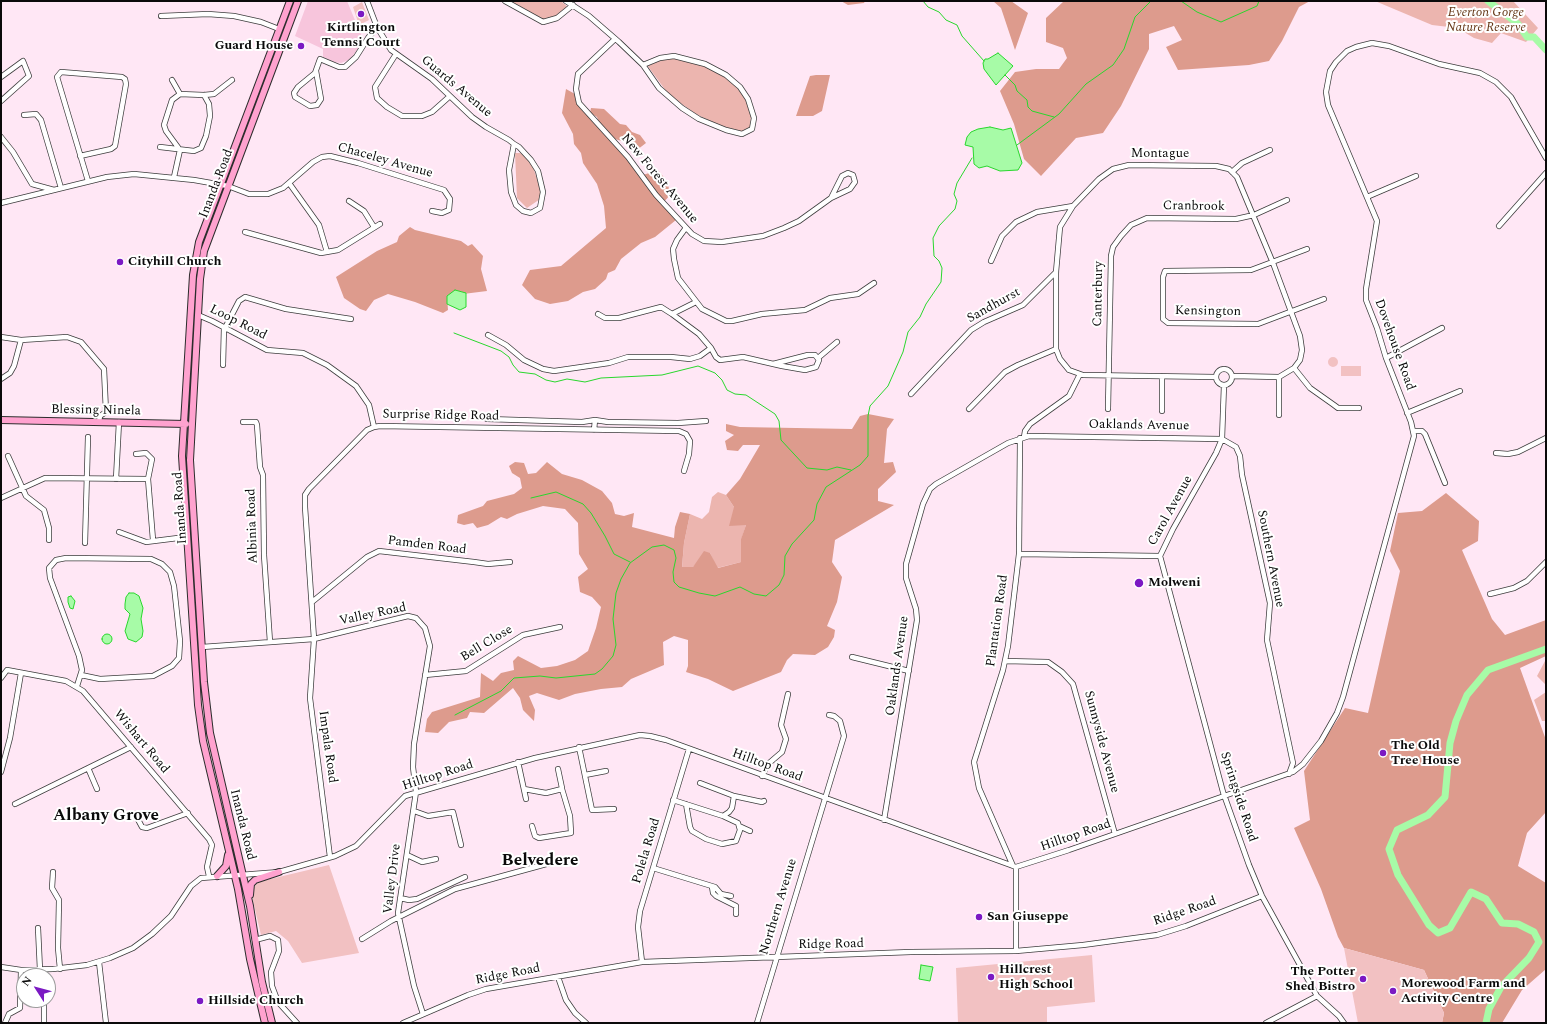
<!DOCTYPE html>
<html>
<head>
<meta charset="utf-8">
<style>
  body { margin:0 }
  #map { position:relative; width:1547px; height:1024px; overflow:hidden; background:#ffe7f5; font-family:Spectral,serif }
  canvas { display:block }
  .frame { position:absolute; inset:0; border:2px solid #0a0a0a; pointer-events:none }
  .north { position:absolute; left:16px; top:968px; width:40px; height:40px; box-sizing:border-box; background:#fff; border:1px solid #9d9d9d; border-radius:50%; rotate:306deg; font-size:11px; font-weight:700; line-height:16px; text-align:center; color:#0a0a0a }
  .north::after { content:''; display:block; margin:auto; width:14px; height:18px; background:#7b19c3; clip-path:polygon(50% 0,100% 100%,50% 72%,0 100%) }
</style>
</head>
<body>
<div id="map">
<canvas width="1547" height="1024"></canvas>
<div class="frame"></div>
<div class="north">N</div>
</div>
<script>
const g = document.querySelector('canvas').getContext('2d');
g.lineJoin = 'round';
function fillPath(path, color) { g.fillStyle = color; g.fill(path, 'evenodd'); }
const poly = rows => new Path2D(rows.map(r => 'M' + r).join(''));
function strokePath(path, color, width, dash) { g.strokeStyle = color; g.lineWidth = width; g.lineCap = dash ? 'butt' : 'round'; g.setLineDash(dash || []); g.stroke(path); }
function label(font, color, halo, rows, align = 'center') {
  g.font = font + ' Spectral,serif'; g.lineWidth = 4; g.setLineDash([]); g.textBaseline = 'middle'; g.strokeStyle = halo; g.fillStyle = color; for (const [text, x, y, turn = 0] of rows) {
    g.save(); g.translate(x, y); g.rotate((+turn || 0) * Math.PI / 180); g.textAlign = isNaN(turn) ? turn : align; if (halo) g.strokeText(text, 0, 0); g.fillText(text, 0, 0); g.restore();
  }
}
fillPath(poly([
  [308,1,347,1,362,37,362,42,351,59,341,63,334,62,323,57,323,49,295,36]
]), '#f7c5dc');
fillPath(poly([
  [506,1,561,1,570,9,543,22],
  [1375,1,1513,1,1538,28,1526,42,1501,33,1492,43,1474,38,1464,32,1449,27,1432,25],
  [676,57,701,63,726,75,738,88,746,100,751,116,750,127,745,133,720,126,696,114,669,95,647,65,661,59],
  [515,153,520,153,530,158,543,197,527,208,517,198],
  [718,492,726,495,746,525,741,540,741,562,717,568,710,553,693,567,682,568,684,543,690,514,702,519,709,512,712,497],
  [1545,661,1546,661,1546,685,1537,676],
  [1546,692,1546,721,1542,721,1534,700]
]), '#ecb5af');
fillPath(poly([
  [841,1,865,1,864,3,848,5],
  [993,1,1011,1,1028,13,1015,50,1001,8],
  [1064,1,1310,1,1299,7,1282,41,1269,61,1249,65,1178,70,1166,47,1182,40,1174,26,1149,34,1149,49,1121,106,1103,133,1076,138,1041,176,1024,159,1014,124,1000,91,1015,72,1036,69,1059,69,1067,58,1063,48,1046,42,1046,18],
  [816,75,830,75,822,111,813,116,796,116,810,76],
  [566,89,575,94,580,108,628,157,640,176,658,170,666,180,671,194,662,204,676,220,655,237,641,243,621,259,615,270,608,273,606,279,595,289,583,292,568,301,550,304,535,299,522,285,530,270,561,266,606,228,604,206,597,184,583,163,581,153,574,144,573,134,562,113],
  [591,108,604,109,620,124,626,125,632,132,640,135,646,143,633,153,625,142,615,139,600,126,597,117,590,113],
  [410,227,415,230,461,241,468,246,472,244,483,256,481,269,487,291,447,296,448,310,443,313,415,302,388,294,374,300,366,311,360,309,344,298,336,277,377,251,397,242,399,236],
  [868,414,894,419,887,429,884,463,893,462,896,472,878,489,878,501,894,505,835,540,832,562,842,577,837,602,827,626,835,630,834,637,828,647,815,655,793,654,787,660,781,672,733,691,708,679,686,672,688,666,688,640,674,636,663,642,664,665,631,679,622,687,601,689,575,694,559,700,537,693,529,696,535,710,534,721,523,710,520,698,513,688,484,713,470,712,467,718,449,722,438,733,425,732,427,719,432,712,480,697,481,673,493,681,501,673,514,670,513,661,518,656,541,668,557,666,575,660,588,651,596,628,601,607,592,597,580,592,578,577,588,569,579,554,578,523,565,509,543,506,517,514,507,519,501,517,488,525,477,528,473,523,464,525,457,523,458,515,483,506,487,501,514,494,522,488,520,478,512,473,509,466,515,462,524,463,528,474,536,473,547,462,562,474,582,480,602,491,612,503,615,514,624,516,634,513,632,527,674,538,675,527,680,512,690,514,684,543,682,567,693,567,704,551,710,553,718,568,741,562,741,539,746,525,729,526,734,507,726,495,740,479,760,445,743,445,738,451,727,450,725,441,734,435,726,431,726,424,740,427,852,429,860,416],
  [1446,493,1479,521,1478,541,1462,550,1492,619,1505,635,1546,620,1546,656,1520,668,1546,740,1546,812,1527,833,1518,866,1546,883,1546,969,1522,990,1502,1023,1442,1023,1444,1013,1424,970,1344,948,1338,937,1321,889,1294,828,1310,820,1304,771,1345,708,1368,713,1400,571,1390,551,1398,513,1422,511]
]), '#dd9b8d');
fillPath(poly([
  [362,2,369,20,359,25,353,7],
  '1328 362a5 5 0 1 1 10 0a5 5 0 1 1-10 0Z',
  [1341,366,1361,366,1361,376,1341,376],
  [329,865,359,953,302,963,288,941,276,931,261,935,253,901,253,888,258,882],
  [1344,948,1424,970,1444,1013,1442,1023,1358,1023],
  [1092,955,1095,1002,1047,1007,1047,1023,958,1023,956,968]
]), '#f2c1c2');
const water = poly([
  [998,53,1013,66,996,85,984,69,983,63,985,59,988,59,998,53],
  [990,127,1003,130,1011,128,1022,163,1018,170,1000,171,987,166,979,168,974,164,973,147,965,145,967,137,971,132,978,129,990,127],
  [455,290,466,293,466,307,460,310,447,304,447,296,455,290],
  [129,593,134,593,139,596,143,608,141,619,143,631,142,637,136,642,128,639,125,631,130,614,125,609,125,604,126,597,129,593],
  [71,596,75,601,73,609,70,608,68,602,68,597,71,596],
  '102 639a5 5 0 1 1 10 0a5 5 0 1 1-10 0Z',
  [921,965,933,967,930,981,919,979,921,965]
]);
fillPath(water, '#a7fba7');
strokePath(water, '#29d72d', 1);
strokePath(poly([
  [923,1,928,7,939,12,946,20,957,25,962,36,984,61],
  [1181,1,1197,12,1221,22,1257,6,1259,1],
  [1005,75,1015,85,1017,91,1027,100,1028,107,1032,111,1054,117],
  [1017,145,1059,114,1086,84,1113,65,1124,49,1135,17,1151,1],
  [454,333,501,351,509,357,513,365,519,372,535,374,546,380,555,382,567,379,585,382,601,378,662,375,698,366,715,373,722,380,727,390,735,394,746,395,775,414,779,421,781,440,807,468,827,470,837,467,851,470],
  [531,498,556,492,583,504,591,513,605,536,614,554,630,562],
  [455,715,501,691,514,678,540,676,556,678,595,674,602,669,613,656,616,645,613,619,616,593,621,579,630,563,652,547,664,545,674,550,676,558,673,572,674,582,679,587,699,593,715,596,740,587,754,594,766,596,779,585,784,575,785,556,792,544,814,520,817,504,826,487,860,465,868,456,868,416,870,406,888,386,903,352,908,332,920,317,926,304,941,282,942,268,939,261,934,256,933,238,939,226,955,209,957,201,954,194,957,183,972,158]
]), '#29d72d', 1);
strokePath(poly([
  [1488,1,1518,24,1527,37,1534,37,1546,50],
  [1486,1023,1489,1009,1501,987,1529,958,1539,942,1534,932,1518,924,1502,923,1486,899,1471,892,1450,928,1438,933,1429,925,1398,875,1389,849,1397,830,1428,815,1445,797,1450,743,1456,721,1467,695,1488,670,1546,649]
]), '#a7fba7', 7);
const street = poly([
  [367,1,377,27,391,50,432,79,472,117,486,127,509,140,514,144,519,147,531,160,538,171,543,192,540,208,531,213,523,211,516,205,511,192,509,170,514,144],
  [505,1,543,22,557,18,573,5],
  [566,1,589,16,619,42,643,65,659,88,682,108,699,119,726,130,742,134,752,129,754,118,748,99,740,87,726,75,705,64,674,56,660,58,643,65],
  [161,16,208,14,234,16,261,22,279,29],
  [615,39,578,74,576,89,579,103,628,157,656,195,692,234,704,241,722,242,763,236,784,228,799,221,831,198,850,189,855,182,853,175,848,173,842,176,831,198],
  [396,54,375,87,377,98,387,107,402,116,422,116,432,112,450,96],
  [316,71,321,99,317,105,310,106,295,97,294,93,298,87,315,73,320,59,339,67,345,67,356,57,368,38,377,27],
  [1,77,23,61,29,76,1,101],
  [172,80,180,94],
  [24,115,36,114,41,120,61,188],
  [1,137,13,152,32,184,54,190],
  [160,147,194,151,201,148,206,136,210,116,209,104,204,95],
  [80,156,111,149,115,146,126,84,125,79,122,77,61,72,57,77,88,181],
  [1232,172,1242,163,1270,150],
  [174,177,180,150,166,131,164,125,172,100,180,94,204,95,214,94,232,80],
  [289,183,319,225,327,252],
  [1367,197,1416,176],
  [349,201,364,211,374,227],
  [1,203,107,177,134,174,194,180,228,186,249,194,268,194,283,188,313,162,322,157,330,156,358,163,444,190,450,199,449,210,442,213,432,211],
  [1499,226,1546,173],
  [685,229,677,240,673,249,674,259,678,278,702,309,726,321,732,321,762,314,805,310,830,298,858,294,874,283],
  [245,232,321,253,338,250,380,224],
  [1307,249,1251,270,1165,271,1163,277,1163,319,1168,323,1258,324,1324,299],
  [991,261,1002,236,1016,222,1037,212,1073,206],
  [598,314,605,318,619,318,661,307,672,314,696,302],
  [672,314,699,334,711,348,716,357,720,360,743,357,782,366,805,370,816,367,819,360,815,355,808,355,773,364],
  [198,315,212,321,267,350,303,353,327,365,356,386,369,405,374,427],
  [225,328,239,301,245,297,286,309,351,319],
  [488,335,506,345,524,360,543,369,554,371,609,363,628,357,671,357,690,359,700,356,711,348],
  [1,337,21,340,67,337,81,342,104,369,106,412,100,416,99,422],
  [818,358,837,342],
  [1386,358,1442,328],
  [223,365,224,327],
  [1294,368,1310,388,1334,405,1338,408,1359,408],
  '1216 377a8 8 0 1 1 16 0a8 8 0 1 1-16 0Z',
  [1216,377,1083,375,1069,370,1060,359,1056,349,1056,272,1060,227,1073,206,1099,179,1113,169,1129,165,1216,166,1229,169,1237,177,1273,263,1300,336,1302,350,1300,360,1294,368,1279,377,1232,376],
  [1,379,10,373,14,366,21,340],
  [911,394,971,330,984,322,1023,305,1056,272],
  [969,409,1005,372,1018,365,1056,349],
  [1108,409,1111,256,1113,247,1121,236,1131,225,1147,218,1236,219,1254,215,1287,200],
  [1162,411,1162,376],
  [1407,413,1460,391],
  [1279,415,1279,377],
  [487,419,582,422,595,420,594,430],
  [595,420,608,422,678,423,706,421],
  [243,422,256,422,257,425,260,467,263,475,264,555,270,642],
  [1413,431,1422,431,1425,434,1445,483],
  [1024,437,1025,431,1030,424,1069,396,1080,374],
  [1496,453,1508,454,1518,452,1546,438],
  [136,454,146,453,152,459,148,479,153,540],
  [8,456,26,496,44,510,49,528,49,540],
  [116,479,119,422],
  [1,498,45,478,148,479],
  [119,532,146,542,186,537],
  [85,543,88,437],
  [1019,554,1160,556,1173,529,1216,453,1222,439,1224,385],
  [1160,556,1223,792,1249,865,1262,896,1317,996,1339,1016,1344,1023],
  [1490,594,1514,588,1527,581,1546,562],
  [312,602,367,557,379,551,474,562,488,564,510,562],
  [202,647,314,639,408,616,416,618,425,628,430,646,414,744,413,767,416,792,398,913,414,986,423,1014],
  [852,657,909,671],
  [1005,661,1048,662,1062,672,1073,684,1115,834],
  [425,675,466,671,523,635,560,627],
  [1,678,7,670,66,681,83,691,209,839,212,845,207,867,209,876],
  [77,686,82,670,79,656,50,578,49,568,56,560,66,558,151,559,162,564,170,572,174,586,180,641,179,658,172,666,153,676,100,679,81,675],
  [579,747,592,810,614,809],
  [518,762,526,799],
  [88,768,97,789],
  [558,769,562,788],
  [1,772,10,738,21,673],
  [585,775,606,771],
  [762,776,768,764,782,752,786,739,781,725,788,694],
  [524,789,546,793,562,789,570,816,571,833,539,838,535,836,532,826],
  [734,796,762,802,764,801],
  [673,800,723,816,729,812,732,808,734,796,700,783],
  [15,804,131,747],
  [686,804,690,827,692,831,706,839,722,844,736,841,740,830,738,823,723,816],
  [414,811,428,816,453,812,461,845],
  [135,814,142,827,147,828,188,813],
  [884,820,917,620,916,609,906,578,906,564,923,504,930,489,936,484,1008,443,1029,436,1222,439,1236,447,1240,456,1242,475,1270,603,1267,640,1293,763,1289,774],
  [739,826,750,831],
  [407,855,422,862,436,859],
  [330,857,310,698,314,639,305,507,305,495,309,489,367,430,374,427,380,426,679,431,686,434,690,441,689,454,684,471],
  [1013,866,979,788,974,762,1003,670,1008,646,1019,554,1020,438],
  [1016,867,1016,951],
  [653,868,715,887,721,894,731,896],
  [53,872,52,888,59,900,58,948,60,969],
  [712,887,713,893,716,896,736,906,736,914],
  [400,898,409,900,417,899,465,877],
  [38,928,40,970],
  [362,939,391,921,455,889,550,863],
  [255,940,270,936,278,940,279,951,271,972,272,986,278,1002,297,1023],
  [99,962,106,1023],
  [642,962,638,927,640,911,689,749],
  [1,967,21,970,53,969,87,965,110,958,133,948,152,934,171,916,191,886,201,878,279,872,335,856,356,846,405,796,535,758,640,735,650,736,666,740,1016,867,1069,850,1293,772,1303,764,1321,741,1337,713,1343,697,1414,436,1411,422,1386,358,1377,328,1366,300,1366,289,1377,221,1328,105,1326,92,1330,71,1336,62,1347,51,1356,47,1372,43,1389,46,1439,64,1480,73,1496,82,1511,97,1546,158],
  [558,977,566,1000,575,1013,586,1023],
  [44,1000,44,1023],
  [5,1023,9,1014,20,1008,21,970],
  [403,1023,468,995,486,989,642,962,911,952,1016,951,1083,945,1157,935,1186,926,1262,896],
  [757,1023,844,736,840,721,834,716,829,715],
  [1266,1023,1317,996]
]);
const secondary = poly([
  [1,420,186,424],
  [217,876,226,866,228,855],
  [250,895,251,884,255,880,279,872],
  [265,1023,250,959,238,889,203,741,198,705,182,456,193,275,199,242,290,1],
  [272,1023,262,982,250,906,210,733,204,682,190,460,200,279,204,251,298,1]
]);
strokePath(street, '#3d3d3d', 6);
strokePath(secondary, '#2c2c2c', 8);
strokePath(street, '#fff', 4.5);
strokePath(secondary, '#ffa2cf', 6);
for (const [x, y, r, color] of [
  [361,14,4,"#7b19c3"],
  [301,46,4,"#7b19c3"],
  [120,262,4,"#7b19c3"],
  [1139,583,5,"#7b19c3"],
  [1383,753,4,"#7b19c3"],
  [979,917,4,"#7b19c3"],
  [991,977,4,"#7b19c3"],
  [1363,979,4,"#7b19c3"],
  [1393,991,4,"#7b19c3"],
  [200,1001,4,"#7b19c3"]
]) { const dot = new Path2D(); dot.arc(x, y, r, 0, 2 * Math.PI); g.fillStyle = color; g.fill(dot); strokePath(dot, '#fff', 1.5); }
label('italic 13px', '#653817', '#fff', [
  ["Everton Gorge",1486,13],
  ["Nature Reserve",1486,28]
]);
label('bold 13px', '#0a0a0a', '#fff', [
  ["Kirtlington",361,28,"center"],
  ["Tennsi Court",361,43,"center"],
  ["Guard House",293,46,"right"],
  ["Cityhill Church",128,262],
  ["Molweni",1148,583],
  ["The Old",1391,746],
  ["Tree House",1391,761],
  ["San Giuseppe",987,917],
  ["Hillcrest",999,970],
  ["High School",999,985],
  ["The Potter",1355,972,"right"],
  ["Shed Bistro",1355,987,"right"],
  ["Morewood Farm and",1401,984],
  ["Activity Centre",1401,999],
  ["Hillside Church",208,1001]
], 'left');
label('13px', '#0a0a0a', '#fff', [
  ["Guards Avenue",456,87,40],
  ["Montague",1160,154],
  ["Chaceley Avenue",385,161,16],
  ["New Forest Avenue",659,179,50],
  ["Inanda Road",217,184,-69],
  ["Cranbrook",1194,207,1],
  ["Canterbury",1099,294,-89],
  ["Sandhurst",994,306,-29],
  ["Kensington",1208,312,1],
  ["Loop Road",238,323,27],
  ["Dovehouse Road",1394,345,70],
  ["Blessing Ninela",96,411,1],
  ["Surprise Ridge Road",441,416,1],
  ["Oaklands Avenue",1139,426,1],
  ["Inanda Road",181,508,-94],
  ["Carol Avenue",1171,511,-61],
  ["Albinia Road",253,526,-92],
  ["Pamden Road",427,546,7],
  ["Southern Avenue",1270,559,79],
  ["Valley Road",373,615,-12],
  ["Plantation Road",998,621,-82],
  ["Bell Close",487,644,-31],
  ["Oaklands Avenue",898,666,-82],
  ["Wishart Road",141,742,50],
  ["Sunnyside Avenue",1101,742,75],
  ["Impala Road",327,747,82],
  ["Hilltop Road",767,766,20],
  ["Hilltop Road",438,776,-18],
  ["Springside Road",1238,797,72],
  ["Inanda Road",242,825,76],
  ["Hilltop Road",1076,836,-19],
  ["Polela Road",647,851,-73],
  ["Valley Drive",393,879,-83],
  ["Northern Avenue",779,907,-73],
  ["Ridge Road",1185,912,-19],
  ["Ridge Road",831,945,-1],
  ["Ridge Road",508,975,-11]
]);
label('bold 17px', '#0a0a0a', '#fff', [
  ["Albany Grove",106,817],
  ["Belvedere",540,862]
]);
</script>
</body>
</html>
